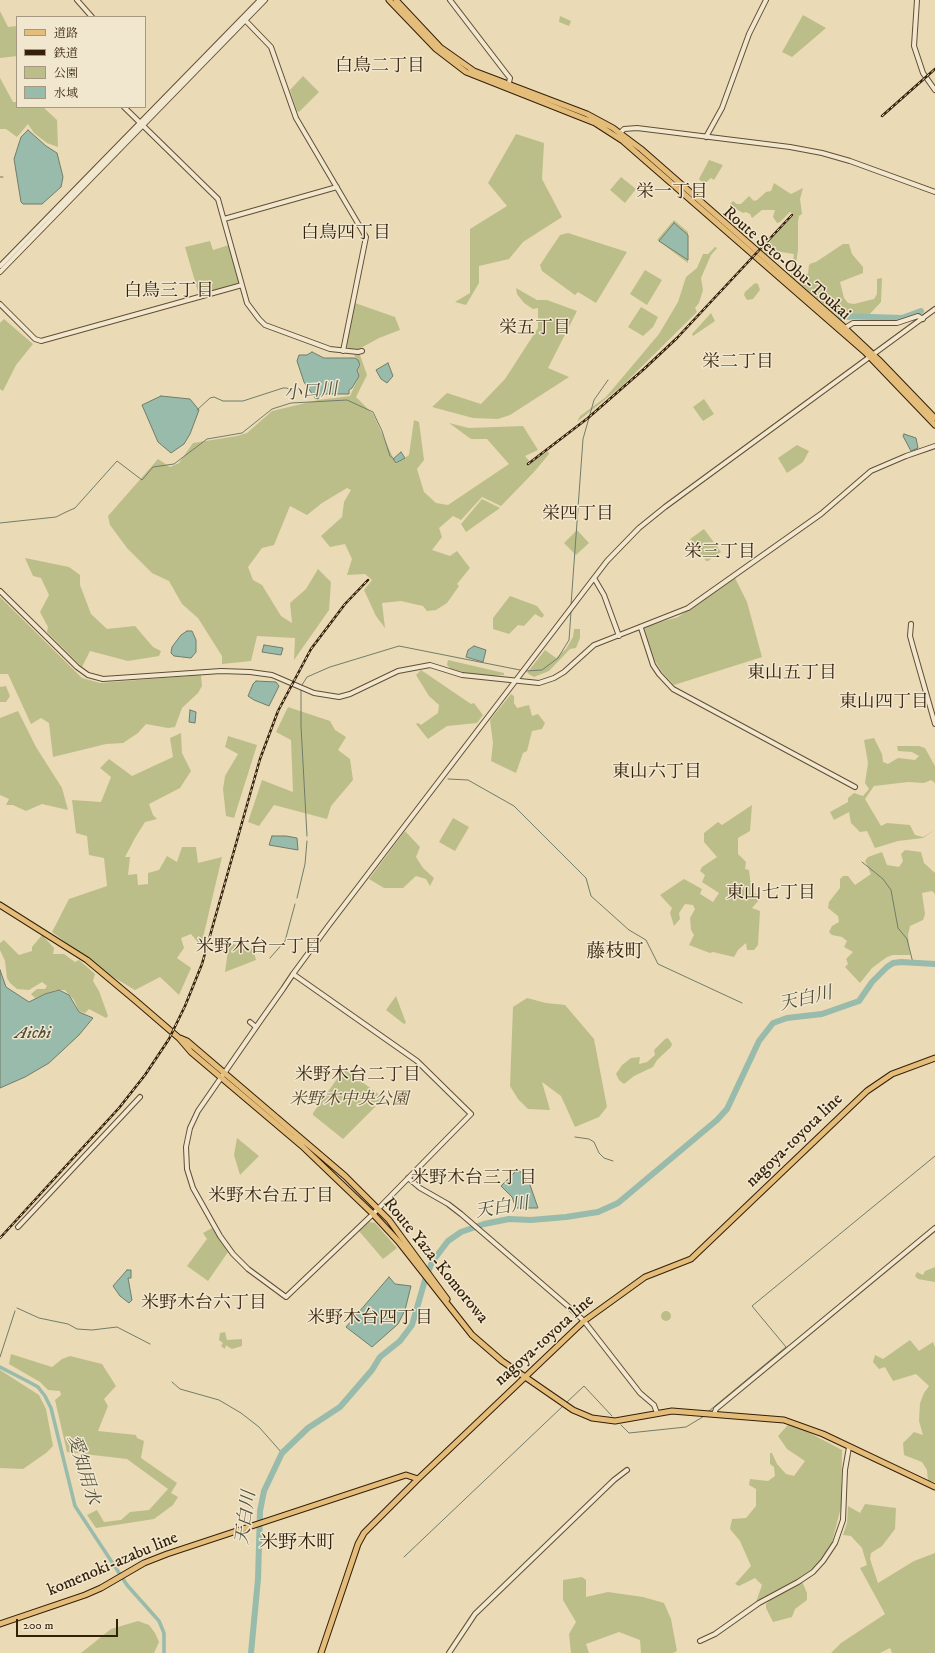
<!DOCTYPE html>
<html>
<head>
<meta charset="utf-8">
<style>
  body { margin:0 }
  #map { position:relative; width:935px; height:1653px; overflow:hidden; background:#eadab5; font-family:"IM FELL DW Pica","Noto Serif JP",serif }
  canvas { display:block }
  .legend { position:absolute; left:16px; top:16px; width:130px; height:92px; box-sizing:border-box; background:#f1e7cf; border:1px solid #a59780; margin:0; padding:5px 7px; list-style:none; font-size:12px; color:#341f09 }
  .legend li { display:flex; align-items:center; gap:8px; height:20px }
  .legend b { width:20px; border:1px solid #a59780 }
  .scale { position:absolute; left:16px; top:1619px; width:102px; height:18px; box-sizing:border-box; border:2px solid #341f09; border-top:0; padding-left:5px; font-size:12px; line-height:14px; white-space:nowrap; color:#341f09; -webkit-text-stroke:3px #f1e7cf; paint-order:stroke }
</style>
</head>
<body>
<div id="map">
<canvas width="935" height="1653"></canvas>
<ul class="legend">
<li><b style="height:5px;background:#e5bd7a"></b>道路</li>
<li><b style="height:5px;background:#341f09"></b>鉄道</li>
<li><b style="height:11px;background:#bcbe8a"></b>公園</li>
<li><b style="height:11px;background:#98bbab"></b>水域</li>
</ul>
<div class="scale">200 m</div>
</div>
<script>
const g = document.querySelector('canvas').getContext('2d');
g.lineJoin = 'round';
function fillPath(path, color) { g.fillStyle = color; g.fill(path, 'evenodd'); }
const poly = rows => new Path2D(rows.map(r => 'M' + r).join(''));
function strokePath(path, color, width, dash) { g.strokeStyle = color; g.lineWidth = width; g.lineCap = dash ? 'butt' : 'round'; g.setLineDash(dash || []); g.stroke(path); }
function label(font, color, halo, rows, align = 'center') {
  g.font = font + ' "IM FELL DW Pica","Noto Serif JP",serif'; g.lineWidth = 3; g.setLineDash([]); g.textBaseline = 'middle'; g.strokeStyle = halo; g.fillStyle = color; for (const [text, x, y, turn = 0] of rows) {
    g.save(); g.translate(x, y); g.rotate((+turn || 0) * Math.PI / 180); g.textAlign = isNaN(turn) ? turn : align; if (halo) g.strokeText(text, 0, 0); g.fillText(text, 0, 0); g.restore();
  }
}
fillPath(poly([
  [0,11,8,27,17,26,17,56,0,58],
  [803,15,826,28,792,57,782,52],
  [560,16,571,21,569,26,559,22],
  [303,76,319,92,299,112,297,111,290,90],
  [0,78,13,102,17,102,17,107,43,107,57,120,58,147,47,143,34,133,28,124,17,137,6,129,0,129],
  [516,134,544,143,542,179,562,217,523,242,509,259,479,266,479,283,466,305,455,302,470,293,470,229,507,206,488,183],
  [709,160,723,165,714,180,711,178,704,184,699,179],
  [621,177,636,189,625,203,610,190],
  [774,183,791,194,803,188,800,199,802,214,799,216,798,221,798,250,795,271,798,275,795,280,791,276,794,254,775,251,770,258,761,250,794,215,790,212,780,222,777,223,773,217,775,210,762,210,752,218,750,214,746,212,743,213,729,205,733,201,737,204,741,204,749,196,754,201,757,200,766,192,771,191],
  [674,220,688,232,688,235,674,223,659,241,688,260,688,263,657,240],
  [568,233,627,252,596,303,578,292,575,295,542,271,540,265,560,235],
  [210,241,213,250,229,245,240,284,199,295,185,247],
  [843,244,849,244,852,254,863,267,863,273,840,282,844,298,848,303,854,304,874,299,877,294,877,279,882,278,881,302,867,317,841,315,841,317,851,318,850,320,842,320,798,282,800,274,808,274,809,265,812,263,816,262],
  [715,247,717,248,711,255,701,278,703,290,699,303,695,308,697,312,622,386,577,422,580,416,606,397,659,334,678,302,686,277,697,268,703,254,708,254],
  [645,270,662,280,647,305,630,294],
  [755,283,758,284,760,290,753,299,747,300,744,295,745,292],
  [516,288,537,300,547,300,577,311,548,368,569,377,510,415,498,419,473,418,432,407,447,393,481,404,505,379,538,328,538,308,533,309,524,303,517,294],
  [355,303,395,317,400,330,379,338,357,350,345,350],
  [641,307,658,317,653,327,643,336,628,327],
  [711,313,715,321,693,336,692,334],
  [4,319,33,344,16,365,3,391,0,389,0,323],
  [354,355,360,355,367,375,356,397,373,414,396,464,409,455,414,420,419,422,424,460,417,469,424,492,436,503,448,505,509,464,487,439,471,439,449,423,469,428,523,426,538,450,525,456,531,463,548,451,549,454,534,472,501,506,482,497,461,520,453,516,439,528,442,537,432,550,450,556,457,551,470,568,457,584,459,586,447,603,436,610,427,611,423,606,401,601,382,603,385,628,376,616,364,590,372,580,365,574,347,575,352,559,345,544,330,547,321,536,342,517,344,502,351,490,347,488,322,503,307,515,290,506,274,545,262,548,248,567,253,580,262,585,281,616,292,623,290,603,306,589,318,569,331,582,329,610,294,660,295,638,257,636,251,661,222,664,222,656,198,618,182,604,169,581,152,573,127,548,110,525,108,516,158,459,170,467,179,463,193,443,237,436,247,433,272,411,318,400,350,396,359,376,358,369,361,365],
  [704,399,714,414,703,421,693,407],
  [797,445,809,451,803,462,787,473,778,458],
  [482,499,500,508,466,532,461,524],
  [704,529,721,552,708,561,706,561,690,539],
  [577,530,589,543,576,555,564,543],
  [25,558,69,567,80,575,80,585,91,614,107,629,135,626,153,647,161,651,159,656,128,661,90,651,82,667,47,632,48,627,40,612,49,595,41,578,33,576],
  [735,578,747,602,762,657,674,685,662,672,655,661,644,627,678,617],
  [510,596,537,606,544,615,542,618,535,614,524,626,518,625,509,634,493,629,493,618],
  [0,597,82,678,100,683,201,675,202,686,198,693,182,708,175,727,168,728,146,724,138,733,123,743,106,744,53,757,49,723,41,718,31,724,8,674,0,674],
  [574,629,580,629,580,638,576,648,570,649,549,671,534,677,527,673,545,650,556,658,566,649,573,637],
  [448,660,504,673,504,675,492,676,467,674,452,670,447,665],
  [421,670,471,704,474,703,483,715,477,723,447,726,428,739,416,724,418,723,421,725,438,713,439,705,429,696,416,675],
  [6,686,10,696,6,702,0,702,0,687],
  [511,694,514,696,514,703,517,708,529,705,532,716,538,714,545,723,542,729,532,731,527,751,523,753,516,773,491,761,493,743,490,720],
  [288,707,330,721,335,730,346,737,338,750,350,759,353,780,331,806,327,819,274,805,259,826,248,822,262,780,293,792,291,740,276,732],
  [18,711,36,747,62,788,68,810,42,804,26,811,13,805,6,805,9,799,0,795,0,718],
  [181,733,182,753,191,771,180,788,149,804,153,815,157,819,145,822,135,838,125,857,130,857,128,875,137,874,138,885,148,884,148,873,159,870,167,856,177,862,182,847,196,847,198,863,222,857,201,946,191,934,181,938,184,948,177,958,191,968,179,995,160,977,135,990,113,977,52,932,69,899,107,886,104,858,89,855,87,836,76,833,72,800,101,802,111,777,100,768,109,759,132,776,173,757,170,738],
  [228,736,257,745,234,818,226,816,223,789,225,776,238,754,225,747],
  [874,738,882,754,883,762,888,764,898,758,915,760,919,756,912,752,898,751,897,746,919,746,925,748,935,766,935,783,931,780,924,783,908,782,874,786,865,799,881,826,887,823,910,825,915,835,923,837,935,830,923,838,898,841,875,848,867,831,860,832,851,823,849,812,834,820,830,812,848,802,848,798,854,793,863,796,869,789,865,783,868,763,864,740],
  [752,805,750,831,738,838,738,854,746,862,745,869,749,870,751,888,760,899,752,908,760,911,758,945,754,950,747,950,746,943,738,950,734,957,713,952,710,953,689,945,694,935,691,930,690,918,695,909,693,905,685,904,679,913,680,919,674,926,670,913,672,908,660,895,684,879,702,889,700,894,713,902,719,893,702,882,705,875,700,871,702,867,717,857,704,842,704,833,718,822,722,825],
  [453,818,469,827,455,851,439,842],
  [405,831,420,847,416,857,423,868,434,878,430,886,426,879,416,876,403,888,384,888,369,879],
  [905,850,921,852,924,863,935,873,935,894,932,891,922,893,925,914,923,920,910,926,908,935,910,955,893,955,887,957,872,968,860,983,845,967,848,964,846,959,853,952,844,947,847,941,842,937,832,935,829,932,832,926,839,922,838,916,828,908,829,902,840,888,840,879,843,876,848,876,855,885,871,874,865,861,868,857,882,852,887,865,899,867,903,861,901,854],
  [42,935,54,948,53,954,64,954,75,962,79,960,95,974,93,981,99,991,108,1016,106,1018,89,1009,85,1013,79,1011,74,1000,65,990,56,990,35,998,31,994,37,989,45,989,47,986,42,982,29,990,17,989,10,983,7,978,5,961,0,950,0,943,4,940,19,955,32,951,32,947],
  [229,943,253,949,256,960,225,972],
  [396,996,406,1023,404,1024,386,1010],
  [527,998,546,1003,565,1005,594,1039,607,1107,599,1117,575,1127,561,1096,542,1082,550,1110,528,1109,518,1099,510,1086,513,1007],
  [668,1038,672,1044,671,1047,657,1060,653,1067,634,1076,624,1084,619,1080,616,1074,622,1065,631,1058,640,1057,639,1064,647,1062,655,1055,654,1050,665,1039],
  [344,1069,384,1098,343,1139,313,1115,313,1113],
  [237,1138,259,1156,240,1175,234,1155],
  [369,1222,375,1223,397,1248,383,1259,359,1231],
  [212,1228,228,1252,208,1281,187,1266,207,1239,203,1233],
  [935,1267,935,1282,918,1279,915,1276,917,1272,923,1275,925,1271],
  '661 1316a5 5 0 1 1 10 0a5 5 0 1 1-10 0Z',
  [225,1332,227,1340,242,1339,242,1346,232,1349,227,1346,226,1345,225,1349,221,1346,223,1343,219,1340,220,1333],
  [910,1340,919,1351,933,1342,935,1347,935,1482,928,1481,927,1470,922,1462,904,1455,903,1443,914,1432,923,1435,919,1421,920,1403,924,1393,929,1386,916,1374,893,1381,885,1367,879,1369,873,1362,875,1355,883,1359],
  [11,1354,52,1367,62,1359,70,1356,102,1364,116,1386,104,1399,108,1406,98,1431,136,1435,137,1438,144,1441,141,1458,177,1483,171,1493,178,1497,173,1505,154,1519,96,1528,87,1515,97,1510,104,1522,121,1520,130,1512,149,1510,168,1489,127,1459,67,1452,55,1400,61,1395,60,1391,48,1390,40,1382,9,1364],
  [0,1370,39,1395,46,1409,53,1446,46,1453,23,1469,0,1468],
  [788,1425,804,1430,842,1450,841,1507,830,1550,823,1561,800,1577,807,1593,807,1600,795,1609,792,1617,773,1622,766,1608,766,1604,769,1601,764,1597,756,1602,762,1585,755,1578,739,1586,735,1584,751,1566,740,1541,730,1529,732,1519,746,1518,756,1506,756,1489,749,1485,750,1479,768,1481,775,1476,774,1467,770,1464,770,1453,772,1453,777,1464,786,1474,794,1476,805,1461,787,1449,778,1436],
  [865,1504,896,1508,895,1529,882,1546,871,1553,870,1559,878,1583,914,1561,935,1553,935,1653,892,1653,890,1648,880,1653,831,1653,841,1643,885,1614,860,1568,867,1565,862,1548,851,1536,843,1535,847,1523,848,1506,860,1513],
  [582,1577,586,1580,586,1597,608,1592,643,1597,664,1603,671,1619,677,1651,673,1653,641,1653,640,1640,619,1632,586,1644,589,1653,571,1653,569,1634,576,1622,563,1600,563,1580],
  [138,1621,149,1625,155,1633,159,1642,154,1653,81,1653,111,1629]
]), '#bcbe8a');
const water = poly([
  [28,130,46,146,57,153,63,177,61,187,42,204,23,204,21,202,14,159,21,137,28,130],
  [674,223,688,235,688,260,659,241,674,223],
  [312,352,324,358,355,358,358,360,360,365,357,370,359,376,352,388,349,390,349,394,321,394,318,399,315,398,304,382,297,361,299,355,307,355,312,352],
  [388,363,393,376,387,383,381,379,376,370,388,363],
  [161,396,190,399,199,410,190,434,184,444,171,453,158,442,142,405,161,396],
  [904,434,916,438,918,448,911,451,903,436,904,434],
  [401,452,405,458,396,463,393,459,401,452],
  [187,631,192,631,196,640,196,652,191,658,174,656,171,653,172,647,181,635,187,631],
  [264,645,283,648,281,655,262,652,264,645],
  [474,646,486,650,483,662,466,657,468,650,474,646],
  [256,681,276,682,279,686,269,706,254,700,248,696,253,684,256,681],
  [190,710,196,712,195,723,189,722,190,710],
  [272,836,286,836,297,838,298,850,269,845,272,836],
  [0,970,6,987,29,1002,45,994,59,990,69,995,79,1012,93,1018,79,1035,49,1063,25,1077,0,1088,0,970],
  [518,1169,524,1176,526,1183,529,1182,538,1208,516,1208,512,1197,501,1186,518,1169],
  [127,1270,131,1270,131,1278,128,1278,132,1300,129,1303,120,1296,113,1286,127,1270],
  [389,1277,395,1284,411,1286,405,1310,398,1324,372,1347,346,1327,389,1277]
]);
fillPath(water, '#98bbab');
strokePath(water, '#707d6a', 1);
strokePath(poly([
  [0,177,3,177],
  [197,410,210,398,214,397,223,401,243,401,283,388,287,388,292,392,297,390],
  [0,523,56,517,66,512,75,508,117,461,142,480,153,467,174,464,207,439,242,433,272,409,291,403,347,400,373,412,382,431,390,456,394,459],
  [571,605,583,439,594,400,608,380],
  [526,671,542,670,558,658,569,640,571,612],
  [302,685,307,677,330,667,399,646,520,670],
  [301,690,301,726,307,836],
  [448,779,468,780,514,806,586,878,591,896,629,930,646,940,658,964,742,1003],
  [862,862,883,879,891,890,898,928,907,939,913,963],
  [297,898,305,864,307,841],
  [270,958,285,941,295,904],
  [575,1137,589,1139,594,1142,599,1153,604,1158,613,1161],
  [17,1308,39,1318,68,1324,77,1329,92,1330,117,1327,150,1344],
  [0,1357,15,1311],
  [172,1382,180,1389,219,1400,241,1413,259,1427,282,1453],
  [566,1403,584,1386,612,1416],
  [709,1411,786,1347,752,1306,935,1156],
  [621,1425,629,1433,686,1427,706,1415],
  [404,1557,563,1406]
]), '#707d6a', 1);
strokePath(poly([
  [0,1367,29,1382,38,1387,45,1396,51,1408,75,1506,127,1585,159,1621,164,1633,164,1653]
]), '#98bbab', 3.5);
strokePath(poly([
  [841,316,902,318,921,311],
  [251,1653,258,1579,260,1511,264,1491,282,1453,308,1428,340,1407,372,1370,380,1357,400,1341,412,1325,425,1280,432,1262,448,1241,461,1232,484,1224,509,1219,531,1220,566,1217,598,1212,618,1203,717,1120,727,1109,759,1041,773,1023,787,1018,822,1014,859,1001,872,982,887,967,893,963,901,962,935,964]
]), '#98bbab', 6);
const minor = poly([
  [77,0,92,17],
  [450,0,506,73,510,78,508,87],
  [917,0,914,46,923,73,935,90],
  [245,20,271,47,296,118,366,237,343,351],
  [124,107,218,199,247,303,259,319,265,325,330,349,358,352,362,351],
  [620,133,624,129,637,128,790,147,822,153,850,161,935,192],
  [706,137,722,108,749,34,766,0],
  [224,219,337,187],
  [0,266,260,0],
  [0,272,265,0],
  [0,304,35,339,41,341,242,285],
  [845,328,853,323,897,323,918,316,923,319],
  [594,578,604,595,619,636],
  [0,591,77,667,88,675,103,679,221,671,250,672,272,675,314,693,339,697,350,694,398,671,430,665,462,675,539,683,554,678,564,672,594,645,688,608,821,514,871,471,906,456,935,446],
  [911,624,910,636,913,647,935,724],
  [641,628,653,665,659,674,673,689,855,787],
  [293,974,417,1061,471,1114,373,1214,286,1297,248,1269,233,1254,220,1236,193,1188,187,1169,186,1147,190,1128,198,1111,261,1020,283,989,293,974,329,925,607,561,639,528,665,507,935,309],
  [250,1022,256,1027],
  [408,1178,420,1188,448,1204,461,1214,570,1308,584,1321,640,1393,654,1405,657,1413],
  [18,1227,140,1097],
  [714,1414,716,1409,935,1228],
  [700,1641,715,1634,759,1603,798,1582,813,1572,823,1561,835,1543,843,1520,845,1470,849,1447],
  [449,1653,475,1614,614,1480,627,1470]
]);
const major = poly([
  [389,0,436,49,466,72,595,123,623,141,865,352,935,425],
  [396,0,440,47,474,71,587,114,613,128,641,149,845,328,879,360,935,418],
  [0,905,87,960,136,1001,179,1038,191,1052,302,1146,373,1214,398,1241,472,1335,502,1361,573,1410,592,1418,615,1421,672,1411,784,1420,823,1434,935,1487],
  [180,1038,187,1041,345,1176,389,1220,447,1299],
  [0,1624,85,1595,101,1588,144,1563,167,1554,406,1475,418,1479],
  [321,1653,358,1544,364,1533,418,1479,584,1321,645,1277,691,1259,867,1091,892,1074,935,1058]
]);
strokePath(minor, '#624e34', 6);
strokePath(major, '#341f09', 7);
strokePath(minor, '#f1e7cf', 4);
strokePath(major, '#e5bd7a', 5);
const rail = poly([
  [882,116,935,69],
  [528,464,588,418,644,369,677,338,792,215],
  [0,1238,119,1108,145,1075,169,1039,185,1006,202,964,260,759,278,711,311,649,345,604,368,580]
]);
strokePath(rail, '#341f09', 2.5);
strokePath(rail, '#f1e7cf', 1, [3]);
label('17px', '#341f09', '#f1e7cf', [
  ["Route Seto-Obu-Toukai",786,264,41],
  ["nagoya-toyota line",795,1141,-44],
  ["Route Yaza-Komorowa",435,1261,51],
  ["nagoya-toyota line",545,1341,-42],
  ["komenoki-azabu line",113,1565,-23]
]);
label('italic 17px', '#564729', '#f1e7cf', [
  ["米野木中央公園",349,1100]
]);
label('18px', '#341f09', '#f1e7cf', [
  ["白鳥二丁目",380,67],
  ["栄一丁目",672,193],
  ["白鳥四丁目",346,234],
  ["白鳥三丁目",169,292],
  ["栄五丁目",535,329],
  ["栄二丁目",738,363],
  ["栄四丁目",578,515],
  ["栄三丁目",720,553],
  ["東山五丁目",792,674],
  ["東山四丁目",884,703],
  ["東山六丁目",657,773],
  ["東山七丁目",771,894],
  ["米野木台一丁目",259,948],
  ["米野木台二丁目",358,1076],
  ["米野木台三丁目",474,1179],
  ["米野木台五丁目",271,1197],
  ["米野木台六丁目",204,1304],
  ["米野木台四丁目",370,1319]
]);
label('italic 18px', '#524e3a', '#f1e7cf', [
  ["小口川",311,393,-5],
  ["天白川",806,1000,-13],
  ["Aichi",33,1034],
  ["天白川",502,1209,-9],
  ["愛知用水",82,1470,73],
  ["天白川",247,1518,-82]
]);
label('19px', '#341f09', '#f1e7cf', [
  ["藤枝町",615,953],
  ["米野木町",297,1544]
]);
</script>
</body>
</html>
